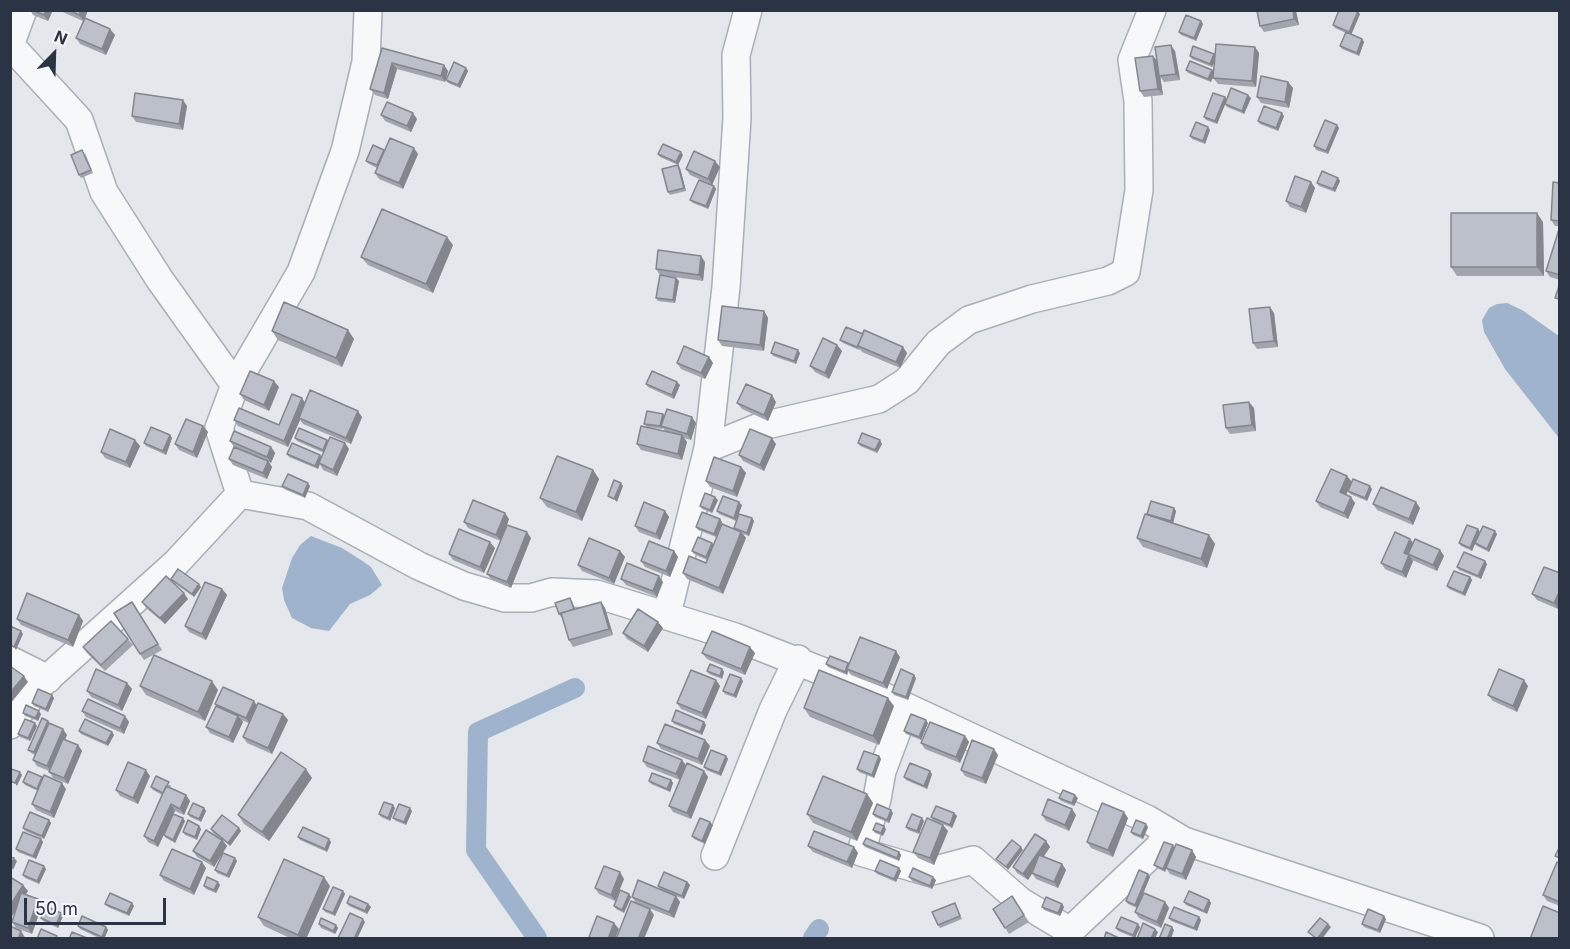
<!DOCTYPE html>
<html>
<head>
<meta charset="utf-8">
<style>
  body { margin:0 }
  #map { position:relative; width:1570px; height:949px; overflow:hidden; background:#e4e7ec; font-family:Inter,sans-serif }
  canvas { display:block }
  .frame { position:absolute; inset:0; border:12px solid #2b3445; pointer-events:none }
  .north { position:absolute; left:24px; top:24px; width:60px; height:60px; -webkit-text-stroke:4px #f4f6f9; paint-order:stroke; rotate:23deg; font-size:16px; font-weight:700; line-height:24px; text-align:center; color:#2b3445 }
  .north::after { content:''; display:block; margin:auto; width:21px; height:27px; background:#2b3445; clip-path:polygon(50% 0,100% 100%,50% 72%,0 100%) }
  .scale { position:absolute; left:24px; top:898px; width:142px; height:27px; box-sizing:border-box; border:3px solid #2b3445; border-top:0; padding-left:8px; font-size:18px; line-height:21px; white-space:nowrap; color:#2b3445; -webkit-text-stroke:4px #f4f6f9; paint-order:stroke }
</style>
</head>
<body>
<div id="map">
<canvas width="1570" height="949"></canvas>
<div class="frame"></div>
<div class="north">N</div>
<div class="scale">50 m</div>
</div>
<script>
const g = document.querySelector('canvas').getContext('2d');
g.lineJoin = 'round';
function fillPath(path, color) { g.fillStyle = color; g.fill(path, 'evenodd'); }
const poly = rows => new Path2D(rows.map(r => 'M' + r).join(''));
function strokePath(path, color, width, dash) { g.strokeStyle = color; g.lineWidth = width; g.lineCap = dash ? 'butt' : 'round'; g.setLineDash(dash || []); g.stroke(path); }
fillPath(poly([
  [1507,303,1522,310,1559,336,1559,438,1505,369,1484,332,1482,320,1489,308,1497,304],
  [311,536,342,548,361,560,371,567,382,585,370,595,350,604,329,631,311,628,292,618,284,600,282,588,292,558,300,545]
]), '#9fb4cc');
strokePath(poly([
  [537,938,476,850,478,732,575,688],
  [813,938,819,929]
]), '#9fb4cc', 20);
const minor = poly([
  [23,10,10,45,79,120,104,192,160,280,235,385],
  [708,448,762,426,879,399,907,381,938,343,969,320,1032,299,1108,281,1126,272,1139,190,1138,101,1132,60,1152,10],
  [240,494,308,506,419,566,464,586,505,598,531,598,552,592,596,594,735,637,870,690,1147,819,1184,841,1480,938],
  [667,614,708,448,726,287,737,118,736,55,748,10],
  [10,660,48,679],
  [906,707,882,771,877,799,861,852,928,872,973,860,1020,901,1070,931,1158,848,1169,832],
  [10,725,39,686,176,563,240,494,219,428,235,385,301,272,345,151,366,62,368,10],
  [715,856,773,710,798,659]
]);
strokePath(minor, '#a9aeb7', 30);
strokePath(minor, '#f7f8fa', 27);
fillPath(poly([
  [30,10,53,10,48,21,33,15],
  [58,10,88,10,85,18,115,35,106,55,80,44,76,38,83,21],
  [1296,11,1299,25,1264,32,1260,26],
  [1360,14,1351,35,1362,39,1364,42,1359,56,1342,49,1340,46,1346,33,1335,28,1333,25],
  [1201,21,1203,24,1196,41,1181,35,1179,32],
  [1255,47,1259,53,1256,87,1218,84,1213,78,1214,75,1211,82,1188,73,1186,70,1212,70,1214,72,1215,61,1212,67,1192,59,1190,56,1214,54,1215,56],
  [382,48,444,65,448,71,445,82,397,69,388,99,375,95,370,89],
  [1175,51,1180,80,1164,82,1160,77,1163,95,1144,97,1140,91,1157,60],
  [466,68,468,71,460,88,448,83,446,80],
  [1288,82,1293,88,1289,108,1261,103,1257,97],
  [1225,97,1226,100,1251,98,1244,114,1227,107,1225,104,1217,124,1206,120,1204,117],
  [187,106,183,130,136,122,132,116],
  [381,115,417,119,411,132,385,121],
  [1284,116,1278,131,1260,124,1258,121],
  [1339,128,1328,154,1316,150,1314,146],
  [1210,130,1205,144,1192,139,1190,136],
  [85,153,93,173,81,178,79,175],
  [418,154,403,189,379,179,375,173,377,168,369,164,366,161],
  [658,154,683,155,678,165,660,157],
  [678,165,680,168,686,191,670,195,668,192],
  [720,167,712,185,690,175,686,169],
  [1338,178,1340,181,1335,192,1319,186,1317,183],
  [1311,182,1315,188,1306,213,1290,207,1286,201],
  [1560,183,1560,226,1555,226,1551,220],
  [714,186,716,189,708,209,693,203,690,200],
  [1543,222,1544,276,1457,276,1451,267],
  [1560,226,1560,280,1550,277,1546,271],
  [453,245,433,293,368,265,361,257],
  [705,262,703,281,660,275,656,269],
  [676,278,679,281,675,303,658,301,656,298],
  [764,311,768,318,764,351,722,346,718,340],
  [1274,313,1278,347,1257,349,1253,343],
  [272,331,354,339,342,367,278,340],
  [863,334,907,353,900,368,862,352,860,349,859,350,843,343,840,340],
  [837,345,842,351,829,379,815,372,810,366],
  [771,353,800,353,796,364,773,356],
  [709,357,713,363,705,379,681,369,677,363],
  [677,382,680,385,674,399,648,387,646,384],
  [279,387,269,411,244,400,240,394],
  [305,402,362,417,351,444,303,424,300,420,288,447,238,426,234,420,279,425],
  [776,402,768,421,742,409,737,403],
  [1254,408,1256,431,1230,434,1226,428],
  [663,414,664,416,696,423,691,440,684,438,687,442,682,460,641,450,637,444,665,431,663,428,662,429,647,427,644,424],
  [203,426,208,432,197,458,179,450,175,444],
  [170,435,172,438,166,455,146,446,144,443],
  [295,438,327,440,328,441,349,449,337,476,323,470,320,464,318,469,289,457,287,454,320,455,322,457,324,453,297,441],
  [135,440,140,446,130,468,105,458,101,452],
  [230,441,271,447,275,453,271,463,269,462,272,467,267,479,233,465,229,459,234,447],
  [858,443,882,444,877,453,860,446],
  [776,444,764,471,743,461,739,455],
  [741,467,746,473,737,497,710,487,706,481],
  [593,470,599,479,582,521,547,507,540,498],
  [1352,482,1372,489,1367,501,1350,494,1348,491,1346,495,1355,503,1348,519,1320,507,1316,501],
  [282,486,310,486,305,498,284,489],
  [718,500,712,513,702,509,700,506],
  [1373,504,1420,508,1413,525,1377,510],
  [742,505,736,521,719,514,717,511],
  [1174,508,1176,511,1173,523,1209,535,1215,544,1207,568,1143,547,1137,538,1148,515],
  [665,511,669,517,660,540,639,532,635,526],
  [752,518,754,521,749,536,743,534,746,538,723,594,687,579,683,573,706,563,707,560,694,554,692,551,712,543,713,545],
  [509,519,501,541,468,528,464,522],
  [722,522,716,537,698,530,696,527],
  [1478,529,1480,532,1497,534,1489,552,1477,546,1475,544,1472,551,1461,546,1459,543],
  [531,538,511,588,492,580,487,574],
  [1410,539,1413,543,1440,550,1444,556,1437,571,1412,560,1413,561,1406,578,1385,569,1381,563],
  [495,548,484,573,453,560,449,554],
  [620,551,625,557,614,584,582,571,578,565],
  [674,551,678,557,670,577,645,567,641,561],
  [1485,561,1487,564,1481,579,1459,570,1457,567],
  [1560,573,1560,606,1558,609,1537,600,1532,594],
  [1470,577,1472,580,1465,596,1449,589,1447,586],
  [171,579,201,587,194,597,173,582],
  [621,579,663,582,657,597,626,585],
  [222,589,227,595,206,640,189,632,185,626],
  [188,599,165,624,146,608,142,602],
  [572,601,575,609,601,602,605,608,613,635,573,647,569,640,562,617,561,617,559,614],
  [136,608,162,650,144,660,140,654],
  [79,615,83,621,73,647,21,625,17,619],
  [663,628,648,652,627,639,623,633],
  [128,639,133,645,105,671,87,653,83,647],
  [702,653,755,653,745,675,707,659],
  [900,657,887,689,851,675,848,671,847,675,828,667,826,664,849,664],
  [722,669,724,672,722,679,709,674,707,671],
  [741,678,743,681,736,698,725,694,723,691],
  [916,678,908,700,894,695,892,692],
  [716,680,720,686,706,719,681,709,677,703],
  [127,683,132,689,122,711,91,697,87,691],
  [140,686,218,690,205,721,146,695],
  [1528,686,1517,712,1493,701,1488,695],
  [52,695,54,698,48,712,34,706,32,703],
  [215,704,257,706,283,714,288,720,272,754,247,743,243,737,249,723,241,720,243,722,233,743,210,733,206,727,217,706],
  [894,706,879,745,810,717,804,708],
  [82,711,125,716,129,722,124,734,86,717],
  [23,713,41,714,38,721,25,716],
  [48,721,50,724,67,735,65,739,78,745,82,751,68,784,53,778,49,771,37,766,33,760,35,755,31,753,28,750],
  [672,721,704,722,706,725,702,735,674,724],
  [928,723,921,740,906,734,904,731],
  [37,726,30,741,20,737,18,734],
  [79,731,112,732,114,735,108,746,81,734],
  [965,736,969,742,960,763,925,749,921,743],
  [705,740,710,746,702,765,661,749,657,743],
  [998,755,986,784,965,776,961,770],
  [726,756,728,759,721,776,706,770,704,767],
  [879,756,881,759,874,778,859,772,857,769],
  [682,760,686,765,704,771,708,777,691,819,673,812,669,806,680,780,647,767,643,761],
  [932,774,927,789,906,780,904,777],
  [150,776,138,804,120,796,116,790],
  [43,778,66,789,54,818,36,810,32,804,38,791,25,785,23,782],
  [312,778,269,841,244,824,238,815],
  [671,780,673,783,670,792,651,784,649,781],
  [171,785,170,788,186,795,190,801,184,815,175,811,173,814,183,818,185,821,175,843,166,838,164,835,166,830,158,847,148,842,144,836,162,795,153,790,151,787],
  [867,794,873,803,857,841,813,823,807,814],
  [1059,798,1078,798,1074,806,1061,801],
  [204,808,206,811,201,822,190,817,188,814],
  [395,808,390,821,381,817,379,814],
  [412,811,406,825,396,821,393,818],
  [893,813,889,823,875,817,873,814],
  [954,813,957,816,952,828,933,820,931,817],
  [1042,815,1076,815,1069,831,1046,821],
  [1128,818,1113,857,1091,848,1087,842],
  [49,820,51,823,44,839,25,831,23,828],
  [924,821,919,834,908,830,906,827],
  [713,825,705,844,694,839,692,836],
  [199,826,201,829,197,840,185,835,183,832],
  [1148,827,1143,839,1133,835,1131,832],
  [211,829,241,831,230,846,223,840,227,846,214,867,197,857,193,851,221,839,213,833],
  [886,829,883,836,875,833,873,830],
  [948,831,934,865,918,858,913,852],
  [298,837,331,842,327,852,300,840],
  [41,839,43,842,36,859,18,852,16,849],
  [1046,841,1050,847,1044,856,1062,864,1066,870,1058,888,1036,879,1032,873,1028,880,1017,873,1013,867],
  [863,844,899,852,901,855,899,861,865,847],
  [808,846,854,847,858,853,852,868,813,852],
  [1174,848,1192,850,1196,857,1186,880,1170,874,1166,868,1165,872,1157,868,1154,865],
  [235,858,237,861,229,878,217,873,215,870],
  [1560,863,1560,906,1547,901,1543,895],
  [206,868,194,895,164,881,160,875],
  [899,868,901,871,896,882,877,874,875,871],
  [46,869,39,884,25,878,23,875],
  [1148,874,1150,877,1137,908,1128,904,1126,901],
  [10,877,23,885,28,891,25,895,42,905,32,934,16,928,12,922,15,912,10,919],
  [909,877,936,880,932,889,912,881],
  [624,879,615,901,599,894,595,888],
  [687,882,690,885,684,899,676,896,680,902,674,918,636,903,632,897,660,889,658,886],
  [220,885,216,893,206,889,204,886],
  [330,886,306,939,292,939,264,926,258,917],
  [343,891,345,894,335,916,325,912,323,909],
  [629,894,631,897,624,913,616,909,614,906],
  [1012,896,1029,922,1009,934,993,909],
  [1209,900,1211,903,1207,914,1186,905,1184,902],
  [1165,902,1169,908,1161,928,1139,918,1135,912],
  [132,903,134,906,129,916,108,907,105,904],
  [347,903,368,904,371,907,367,914,349,906],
  [955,903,962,919,940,928,938,925],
  [1062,904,1064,907,1060,916,1044,910,1042,907],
  [63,916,58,928,43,921,41,918],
  [1199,917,1201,920,1197,931,1171,921,1169,918],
  [1386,919,1380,933,1364,927,1362,924],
  [319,924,336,925,338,928,335,934,321,928],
  [78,926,106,927,108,930,104,939,101,939,80,929],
  [1140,927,1135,938,1118,931,1116,928]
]), '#a1a5ae');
fillPath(poly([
  [46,10,53,10,48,21,44,15],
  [81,10,88,10,84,21,79,15],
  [1293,10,1296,11,1299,25,1294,19],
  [1358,11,1360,14,1351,35,1349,32],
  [1201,21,1203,24,1196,41,1194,38],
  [110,29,115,35,106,55,102,49],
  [1362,39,1364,42,1359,56,1357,53],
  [1171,45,1175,51,1180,80,1176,74],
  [1255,47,1259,53,1256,87,1252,81],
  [1214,54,1216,58,1212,67,1210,64],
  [1153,56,1158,62,1163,95,1158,89],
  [392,63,397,69,388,99,384,93],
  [444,65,448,71,445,82,441,76],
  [466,68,468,71,460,88,458,85],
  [1212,70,1214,73,1211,82,1208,79],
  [1288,82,1293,88,1289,108,1285,102],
  [1248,95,1251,98,1244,114,1242,111],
  [1225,97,1227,100,1217,124,1215,121],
  [183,100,187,106,183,130,179,124],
  [413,113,417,119,411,132,407,126],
  [1282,113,1284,116,1278,131,1276,128],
  [1337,125,1339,128,1328,154,1326,151],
  [1208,127,1210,130,1205,144,1203,141],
  [414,148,418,154,403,189,399,183],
  [681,152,683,155,678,165,676,162],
  [715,161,720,167,712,185,708,179],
  [678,165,680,168,686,191,684,188],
  [1338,178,1340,181,1335,192,1333,189],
  [1311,182,1315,188,1306,213,1301,207],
  [714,186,716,189,708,209,706,206],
  [1537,213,1543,222,1544,276,1537,267],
  [447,237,453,245,433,293,426,284],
  [701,256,705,262,703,281,699,275],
  [676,278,679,281,675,303,673,300],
  [1270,307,1274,313,1278,347,1274,341],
  [764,311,768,318,764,351,760,345],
  [348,330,354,339,342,367,336,358],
  [837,345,842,351,829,379,825,373],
  [903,347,907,353,900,368,896,362],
  [798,350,800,353,796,364,794,361],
  [709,357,713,363,705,379,701,373],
  [274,381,279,387,269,411,264,405],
  [677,382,680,385,674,399,672,395],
  [772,395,776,402,768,421,764,415],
  [302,398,306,404,299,418,300,420,288,447,284,441],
  [1249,402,1254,408,1256,431,1252,425],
  [358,411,362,417,351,444,346,438],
  [663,414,665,417,661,426,662,429,660,426],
  [692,417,696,423,691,440,687,434],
  [203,426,208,432,197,458,193,452],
  [170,435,172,438,166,455,163,451],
  [682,435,687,442,682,460,678,454],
  [772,438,776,444,764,471,760,465],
  [135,440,140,446,130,468,126,462],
  [880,440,882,444,877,453,875,450],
  [345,443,349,449,337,476,333,470],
  [271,447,275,453,271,463,267,457],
  [320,455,322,458,318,469,315,466],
  [268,461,272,467,267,479,263,473],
  [741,467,746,473,737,497,733,491],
  [593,470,599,479,582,521,576,512],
  [1347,476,1352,482,1344,499,1340,492],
  [308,483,310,486,305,498,303,495],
  [621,483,623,486,617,502,614,499],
  [1370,486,1372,489,1367,501,1365,498],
  [715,497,718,500,712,513,710,510],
  [1351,497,1355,503,1348,519,1344,513],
  [739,502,742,505,736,521,734,518],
  [1416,502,1420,508,1413,525,1409,519],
  [1174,508,1176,511,1173,524,1171,521],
  [665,511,669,517,660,540,656,534],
  [505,513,509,519,501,541,496,535],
  [752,518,754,521,749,536,747,533],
  [720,519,722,522,716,537,714,534],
  [1478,529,1480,532,1472,551,1470,548],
  [1495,531,1497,534,1489,552,1487,549],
  [527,532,531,538,511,588,507,582],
  [741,532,746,538,723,594,719,588],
  [1209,535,1215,544,1207,568,1201,559],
  [1410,539,1415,545,1408,554,1413,561,1406,578,1402,572,1404,553],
  [490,542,495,548,484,573,480,567],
  [712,543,714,546,708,560,706,557],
  [1440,550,1444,556,1437,571,1433,565],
  [620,551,625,557,614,584,609,578],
  [674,551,678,557,670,577,666,571],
  [1485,561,1487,564,1481,579,1478,576],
  [659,576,663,582,657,597,653,591],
  [1470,577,1472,580,1465,596,1463,593],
  [199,584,201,587,194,597,192,594],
  [222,589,227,595,206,640,202,634],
  [1560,590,1560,606,1558,609,1554,603],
  [184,593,188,599,165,624,160,618],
  [601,602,605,608,613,635,609,629],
  [79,615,83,621,73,647,68,640],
  [658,622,663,628,648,652,644,646],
  [21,631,23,634,16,650,14,647],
  [750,647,755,653,745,675,741,669],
  [896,651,900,657,887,689,883,683],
  [848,663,850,666,847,669,848,671,847,675,845,672],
  [722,669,724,672,722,679,720,676],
  [914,675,916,678,908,700,906,697],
  [24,676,28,682,10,704,10,693],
  [741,678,743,681,736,698,734,695],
  [716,680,720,686,706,719,702,713],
  [1524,680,1528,686,1517,712,1513,706],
  [212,681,218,690,205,721,198,712],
  [127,683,132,689,122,711,118,705],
  [52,695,54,698,48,712,46,709],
  [888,698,894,706,879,745,873,736],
  [254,701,258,707,250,724,246,718],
  [39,711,41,714,38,721,35,718],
  [283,714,288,720,272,754,268,748],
  [125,716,129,722,124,734,120,728],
  [238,716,243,722,233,743,229,737],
  [926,720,928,723,921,740,919,737],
  [48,721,50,724,36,756,34,752],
  [704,722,706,725,702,735,700,732],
  [35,723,37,726,30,741,28,738],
  [63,729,67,735,51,772,47,766],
  [112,732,114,735,108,746,106,743],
  [965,736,969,742,960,763,956,757],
  [705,740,710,746,702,765,698,759],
  [78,745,82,751,68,784,64,778],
  [994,749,998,755,986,784,982,778],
  [726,756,728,759,721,776,719,773],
  [879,756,881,759,874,778,872,775],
  [682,760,686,766,680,780,676,774],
  [306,769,312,778,269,841,262,832],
  [146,770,150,776,138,804,133,798],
  [704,771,708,777,691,819,687,813],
  [930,771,932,774,927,789,924,786],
  [20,772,22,775,17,786,15,783],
  [671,780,673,783,670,792,667,789],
  [62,783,66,789,54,818,50,812],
  [867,794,873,803,857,841,851,832],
  [186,795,190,801,184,815,180,809],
  [1075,795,1078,798,1074,806,1072,803],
  [171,804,175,811,158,847,154,841],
  [393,805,395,808,390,821,388,818],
  [204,808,206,811,201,822,199,819],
  [410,808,412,811,406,825,404,822],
  [1072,809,1076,815,1069,831,1065,825],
  [891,810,893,813,889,823,887,820],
  [1124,812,1128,818,1113,857,1108,850],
  [954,813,957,816,952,828,950,825],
  [183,818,185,821,175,843,173,840],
  [922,818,924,821,919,834,917,831],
  [49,820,51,823,44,839,42,836],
  [710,822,713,825,705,844,702,841],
  [1146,824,1148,827,1143,839,1141,836],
  [943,825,948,831,934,865,930,858],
  [199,826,201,829,197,840,195,837],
  [884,826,886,829,883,836,881,833],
  [239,828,241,831,230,846,228,843],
  [41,839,43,842,36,859,33,856],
  [329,839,331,842,327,852,325,849],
  [222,840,227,846,214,867,210,861],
  [1046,841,1050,847,1028,880,1023,874],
  [1173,845,1175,849,1165,872,1163,869],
  [854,847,858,853,852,868,847,862],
  [1021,847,1023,850,1008,870,1006,867],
  [1192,850,1196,857,1186,880,1182,874],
  [899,852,901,855,899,861,897,858],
  [14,858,17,861,13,870,11,866],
  [235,858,237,861,229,878,227,875],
  [202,862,206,868,194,895,190,889],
  [1062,864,1066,870,1058,888,1054,882],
  [44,866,46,869,39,884,37,881],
  [899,868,901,871,896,882,894,879],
  [620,872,624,879,615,901,611,895],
  [1148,874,1150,877,1137,908,1135,905],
  [324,877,330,886,306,939,300,939,298,935],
  [933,877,936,880,932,889,930,886],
  [218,882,220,885,216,893,214,890],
  [687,882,690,885,684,899,682,896],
  [23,885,28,891,10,919,10,906],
  [343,891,345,894,335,916,333,913],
  [629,894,631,897,624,913,622,910],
  [676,896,680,902,674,918,669,912],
  [38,899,42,905,32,934,28,928],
  [1209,900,1211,903,1207,914,1204,911],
  [1165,902,1169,908,1161,928,1157,922],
  [132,903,134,906,129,916,127,913],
  [368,904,371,907,367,914,365,911],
  [1062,904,1064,907,1060,916,1058,913],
  [650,909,654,915,644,939,638,939],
  [61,913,63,916,58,928,56,925],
  [1384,916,1386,919,1380,933,1378,930],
  [1199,917,1201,920,1197,931,1194,928],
  [363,919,365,922,357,939,354,939],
  [614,923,619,929,615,939,608,939],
  [1138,924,1140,927,1135,938,1133,935],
  [1328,924,1331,927,1322,939,1317,939],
  [336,925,338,928,335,934,333,931],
  [106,927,108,930,104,939,103,939,102,937],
  [1172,927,1174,930,1171,939,1167,939],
  [1155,929,1158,932,1155,939,1151,939],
  [21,931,26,939,18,939]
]), '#83868d');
const building = poly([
  [32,10,46,10,44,15,32,10],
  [69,10,81,10,79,15,69,10],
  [1259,10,1293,10,1294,19,1260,26,1257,11,1259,10],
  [1339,10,1358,11,1349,32,1333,25,1339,10],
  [1186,15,1201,21,1194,38,1179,32,1186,15],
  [85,18,110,29,102,49,76,38,85,18],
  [1346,32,1362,39,1357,53,1340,46,1346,32],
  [1216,44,1255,47,1252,81,1213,78,1216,44],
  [1171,45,1176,74,1159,76,1155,47,1171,45],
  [1193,46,1214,54,1210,64,1190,56,1193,46],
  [382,48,444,65,441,76,392,63,384,93,370,89,382,48],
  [1153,56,1158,89,1140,91,1135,58,1153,56],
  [1190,61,1212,70,1208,79,1186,70,1190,61],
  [454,62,466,68,458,85,446,80,454,62],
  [1261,76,1288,82,1285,102,1257,97,1261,76],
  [1231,88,1248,95,1242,111,1225,104,1231,88],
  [135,93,183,100,179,124,132,116,135,93],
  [1213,93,1225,97,1215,121,1204,117,1213,93],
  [387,102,413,113,407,126,381,115,387,102],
  [1264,106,1282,113,1276,128,1258,121,1264,106],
  [1325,120,1337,125,1326,151,1314,146,1325,120],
  [1196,122,1208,127,1203,141,1190,136,1196,122],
  [390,138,414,148,399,183,375,173,390,138],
  [663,144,681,152,676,162,658,154,663,144],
  [373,145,384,150,377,165,366,161,373,145],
  [82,150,91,170,79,175,71,155,82,150],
  [694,151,715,161,708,179,686,169,694,151],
  [678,165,684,188,668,192,662,169,678,165],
  [1322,171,1338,178,1333,189,1317,183,1322,171],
  [1295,176,1311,182,1301,207,1286,201,1295,176],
  [699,180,714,186,706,206,690,200,699,180],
  [1553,182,1560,183,1560,221,1551,220,1553,182],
  [382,209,447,237,426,284,361,257,382,209],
  [1451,213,1537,213,1537,267,1451,267,1451,213],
  [1560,226,1560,275,1546,271,1560,226],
  [658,250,701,256,699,275,656,269,658,250],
  [660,275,676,278,673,300,656,298,660,275],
  [1560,283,1560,299,1555,298,1560,283],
  [284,302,348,330,336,358,272,331,284,302],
  [722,306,764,311,760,345,718,340,722,306],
  [1270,307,1274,341,1253,343,1249,309,1270,307],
  [846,327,863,334,857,347,840,340,846,327],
  [864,330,903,347,896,362,858,346,864,330],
  [823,338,837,345,825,373,810,366,823,338],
  [775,342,798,350,794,361,771,353,775,342],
  [684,346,709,357,701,373,677,363,684,346],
  [250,371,274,381,264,405,240,394,250,371],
  [652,371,677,382,672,395,646,384,652,371],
  [746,384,772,395,764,415,737,403,746,384],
  [310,390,358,411,346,438,299,418,310,390],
  [292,394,302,398,284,441,234,420,239,408,279,425,292,394],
  [1249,402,1252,425,1226,428,1223,405,1249,402],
  [667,409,692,417,687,434,661,426,667,409],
  [647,411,663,414,660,426,644,424,647,411],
  [186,419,203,426,193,452,175,444,186,419],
  [641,426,682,435,678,454,637,444,641,426],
  [151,427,170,435,163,451,144,443,151,427],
  [299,428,327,440,323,450,295,438,299,428],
  [110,429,135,440,126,462,101,452,110,429],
  [750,429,772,438,760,465,739,455,750,429],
  [234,431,271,447,267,457,230,441,234,431],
  [862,433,880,440,875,450,858,443,862,433],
  [330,437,345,443,333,470,319,463,330,437],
  [292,443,320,455,315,466,287,454,292,443],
  [234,447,268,461,263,473,229,459,234,447],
  [557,456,593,470,576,512,540,498,557,456],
  [714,457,741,467,733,491,706,481,714,457],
  [1331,469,1347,476,1340,492,1351,497,1344,513,1316,501,1331,469],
  [288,474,308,483,303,495,282,486,288,474],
  [1353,479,1370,486,1365,498,1348,491,1353,479],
  [614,480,621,483,614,499,608,496,614,480],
  [1381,487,1416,502,1409,519,1373,504,1381,487],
  [705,493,715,497,710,510,700,506,705,493],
  [723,496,739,502,734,518,717,511,723,496],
  [473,500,505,513,496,535,464,522,473,500],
  [1151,501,1174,508,1171,521,1147,514,1151,501],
  [644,502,665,511,656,534,635,526,644,502],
  [702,512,720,519,714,534,696,527,702,512],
  [739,514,752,518,747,533,734,528,739,514],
  [1145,514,1209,535,1201,559,1137,538,1145,514],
  [722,524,741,532,719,588,683,573,689,556,706,563,722,524],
  [507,525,527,532,507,582,487,574,507,525],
  [1467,525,1478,529,1470,548,1459,543,1467,525],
  [1483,526,1495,531,1487,549,1475,543,1483,526],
  [459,529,490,542,480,567,449,554,459,529],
  [1395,532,1410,539,1404,553,1409,555,1402,572,1381,563,1395,532],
  [698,537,712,543,706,557,692,551,698,537],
  [589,538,620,551,609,578,578,565,589,538],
  [1415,539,1440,550,1433,565,1408,554,1415,539],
  [649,541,674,551,666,571,641,561,649,541],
  [1464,552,1485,561,1478,576,1457,567,1464,552],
  [627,563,659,576,653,591,621,579,627,563],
  [1544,567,1560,573,1560,590,1554,603,1532,594,1544,567],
  [178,569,199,584,192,594,171,579,178,569],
  [1454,571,1470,577,1463,593,1447,586,1454,571],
  [166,576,184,593,160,618,142,602,166,576],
  [205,582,222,589,202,634,185,626,205,582],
  [27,593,79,615,68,640,17,619,27,593],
  [570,598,574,609,559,614,555,603,570,598],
  [132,602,158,644,140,654,114,613,132,602],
  [601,602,609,629,569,640,561,613,601,602],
  [638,609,658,622,644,646,623,633,638,609],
  [111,621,128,639,101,665,83,647,111,621],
  [10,626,21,631,14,647,10,645,10,626],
  [712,631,750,647,741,669,702,653,712,631],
  [860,637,896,651,883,683,847,669,860,637],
  [154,655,212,681,198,712,140,686,154,655],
  [830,656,848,663,845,672,826,664,830,656],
  [710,664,722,669,720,676,707,671,710,664],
  [10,666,24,676,10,693,10,666],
  [96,669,127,683,118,705,87,691,96,669],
  [901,669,914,675,906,697,892,692,901,669],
  [1499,669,1524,680,1513,706,1488,695,1499,669],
  [691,670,716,680,702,713,677,703,691,670],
  [819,670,888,698,873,736,804,708,819,670],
  [730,674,741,678,734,695,723,691,730,674],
  [223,687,254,701,246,718,215,704,223,687],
  [38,689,52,695,46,709,32,703,38,689],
  [88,699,125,716,120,728,82,711,88,699],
  [258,703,283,714,268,748,243,737,258,703],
  [26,705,39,711,35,718,23,713,26,705],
  [216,706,238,716,229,737,206,727,216,706],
  [676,710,704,722,700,732,672,721,676,710],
  [911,714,926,720,919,737,904,731,911,714],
  [42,718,48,721,34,752,28,750,42,718],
  [25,719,35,723,28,738,18,734,25,719],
  [85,719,112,732,106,743,79,731,85,719],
  [930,722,965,736,956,757,921,743,930,722],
  [49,723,63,729,47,766,33,760,49,723],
  [665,724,705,740,698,759,657,743,665,724],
  [63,739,78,745,64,778,49,772,63,739],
  [972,740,994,749,982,778,961,770,972,740],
  [648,746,682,760,676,774,643,761,648,746],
  [711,750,726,756,719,773,704,767,711,750],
  [864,751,879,756,872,775,857,769,864,751],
  [281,752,306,769,262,832,238,815,281,752],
  [128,762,146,770,133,798,116,790,128,762],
  [687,763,704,771,687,813,669,806,687,763],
  [910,763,930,771,924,786,904,777,910,763],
  [11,769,20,772,15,783,10,781,11,769],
  [28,771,42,777,37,789,23,782,28,771],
  [652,773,671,780,667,789,649,781,652,773],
  [44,775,62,783,50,812,32,804,44,775],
  [156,776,169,782,163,793,151,787,156,776],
  [823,776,867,794,851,832,807,814,823,776],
  [166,786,186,795,180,809,171,804,154,841,144,836,166,786],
  [1063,790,1075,795,1072,803,1059,798,1063,790],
  [1048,799,1072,809,1065,825,1042,815,1048,799],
  [384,802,393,805,388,818,379,814,384,802],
  [193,803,204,808,199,819,188,814,193,803],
  [1102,803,1124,812,1108,850,1087,842,1102,803],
  [399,804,410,808,404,822,393,818,399,804],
  [877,804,891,810,887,820,873,814,877,804],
  [936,806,954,813,950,825,931,817,936,806],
  [30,812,49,820,42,836,23,828,30,812],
  [173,814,183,818,173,840,164,835,173,814],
  [912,814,922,818,917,831,906,827,912,814],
  [222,815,239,828,228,843,211,829,222,815],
  [700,818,710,822,702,841,692,836,700,818],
  [927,818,943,825,930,858,913,852,927,818],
  [188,820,199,826,195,837,183,832,188,820],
  [1136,820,1146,824,1141,836,1131,832,1136,820],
  [876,823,884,826,881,833,873,830,876,823],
  [303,827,329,839,325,849,298,837,303,827],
  [206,830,222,840,210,861,193,851,206,830],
  [814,831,854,847,847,862,808,846,814,831],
  [23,832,41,839,33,856,16,849,23,832],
  [1035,834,1046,841,1023,874,1013,867,1035,834],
  [866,838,899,852,897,858,863,844,866,838],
  [1012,840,1021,847,1006,867,996,859,1012,840],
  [1164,842,1173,845,1163,869,1154,865,1164,842],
  [1176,844,1192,850,1182,874,1166,868,1176,844],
  [1560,846,1560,858,1555,856,1560,846],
  [172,849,202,862,190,889,160,875,172,849],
  [223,853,235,858,227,875,215,870,223,853],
  [1039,855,1062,864,1054,882,1032,873,1039,855],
  [10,857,14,858,11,866,10,866,10,857],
  [284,859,324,877,298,935,258,917,284,859],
  [29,860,44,866,37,881,23,875,29,860],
  [880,860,899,868,894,879,875,871,880,860],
  [1557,862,1560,863,1560,902,1543,895,1557,862],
  [604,866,620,872,611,895,595,888,604,866],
  [913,868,933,877,930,886,909,877,913,868],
  [1139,870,1148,874,1135,905,1126,901,1139,870],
  [664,872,687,882,682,896,658,886,664,872],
  [10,877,23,885,10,906,10,877],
  [207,877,218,882,214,890,204,886,207,877],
  [638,880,676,896,669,912,632,897,638,880],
  [333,887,343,891,333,913,323,909,333,887],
  [620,890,629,894,622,910,614,906,620,890],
  [1189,891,1209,900,1204,911,1184,902,1189,891],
  [21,893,38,899,28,928,12,922,21,893],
  [110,893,132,903,127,913,105,904,110,893],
  [1144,893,1165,902,1157,922,1135,912,1144,893],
  [350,896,368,904,365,911,347,903,350,896],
  [1012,896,1024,915,1005,928,993,909,1012,896],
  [1046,897,1062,904,1058,913,1042,907,1046,897],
  [631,901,650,909,638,939,616,939,631,901],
  [955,903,960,916,938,925,932,912,955,903],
  [46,906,61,913,56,925,41,918,46,906],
  [1543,906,1560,913,1560,939,1530,939,1543,906],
  [1174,907,1199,917,1194,928,1169,918,1174,907],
  [1368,909,1384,916,1378,930,1362,924,1368,909],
  [350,913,363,919,354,939,340,939,338,938,350,913],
  [82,916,106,927,102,937,78,926,82,916],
  [597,916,614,923,608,939,593,939,589,937,597,916],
  [1121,917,1138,924,1133,935,1116,928,1121,917],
  [321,918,336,925,333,931,319,924,321,918],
  [1320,918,1328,924,1317,939,1308,932,1320,918],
  [1143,923,1155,929,1151,939,1137,939,1143,923],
  [1165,924,1172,927,1167,939,1159,939,1165,924],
  [10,926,21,931,18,939,10,939,10,926],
  [41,929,57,936,55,939,37,939,41,929],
  [72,932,87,938,86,939,69,939,72,932],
  [1106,932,1121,939,1104,939,1106,932]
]);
fillPath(building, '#bbc0ca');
strokePath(building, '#83868d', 1.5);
</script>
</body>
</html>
